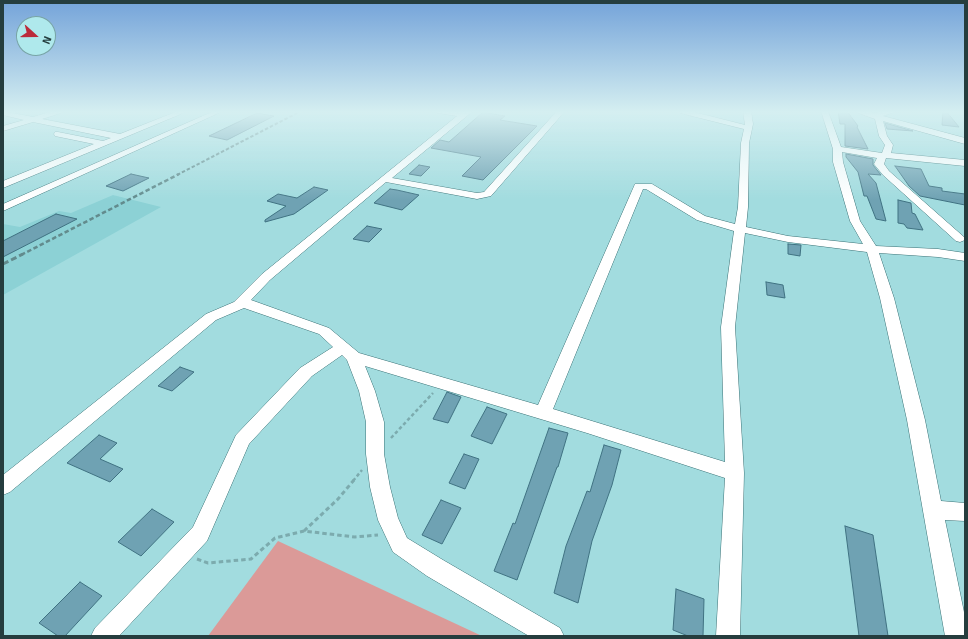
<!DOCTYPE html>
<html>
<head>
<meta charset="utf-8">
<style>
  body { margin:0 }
  #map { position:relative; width:968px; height:639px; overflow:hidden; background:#a2dcdf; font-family:Signika,sans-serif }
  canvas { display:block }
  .frame { position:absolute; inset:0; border:4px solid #253d3e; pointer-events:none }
  .north { position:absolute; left:16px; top:16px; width:40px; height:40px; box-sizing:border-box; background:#afe9ec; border:1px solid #78a4a6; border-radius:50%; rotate:111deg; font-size:11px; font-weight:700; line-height:16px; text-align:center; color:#253d3e }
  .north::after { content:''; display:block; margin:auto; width:14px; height:18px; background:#bb2b3b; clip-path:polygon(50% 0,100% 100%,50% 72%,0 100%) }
</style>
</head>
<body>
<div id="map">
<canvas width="968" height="639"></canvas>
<div class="frame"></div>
<div class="north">N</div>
</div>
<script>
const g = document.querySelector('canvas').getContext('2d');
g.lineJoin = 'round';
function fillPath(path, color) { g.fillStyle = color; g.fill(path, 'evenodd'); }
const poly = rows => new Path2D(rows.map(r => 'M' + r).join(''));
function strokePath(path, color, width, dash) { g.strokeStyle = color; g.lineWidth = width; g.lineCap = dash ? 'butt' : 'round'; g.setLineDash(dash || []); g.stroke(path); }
fillPath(poly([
  [113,195,161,207,3,295,3,224,20,227,59,211,71,213]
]), '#8cd1d5');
fillPath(poly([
  [278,541,482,636,208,636]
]), '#db9a98');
const building = poly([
  [838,111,847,111,858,126,857,127,868,149,845,146,845,124,840,124,838,111],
  [943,111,946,111,959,127,942,125,943,111],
  [483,112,505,116,500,120,537,126,483,180,462,176,481,157,431,148,440,140,449,142,483,112],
  [257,113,274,116,227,140,209,136,257,113],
  [885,123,913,131,887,129,885,123],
  [846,154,873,159,873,165,881,175,868,174,876,183,886,221,876,219,867,196,864,196,858,172,846,157,846,154],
  [419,165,430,167,421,176,409,174,419,165],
  [895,166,921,169,929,186,942,188,942,191,965,194,965,205,920,196,909,186,895,166],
  [131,174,149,178,123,191,106,186,131,174],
  [314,187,328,190,294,214,265,222,265,220,286,206,267,201,278,194,297,198,314,187],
  [390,189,397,190,419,195,402,210,374,203,390,189],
  [898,200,911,203,912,213,915,214,923,230,907,228,904,224,898,223,898,200],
  [56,214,77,219,3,257,3,241,56,214],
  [367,226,382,229,369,242,353,239,367,226],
  [788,244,801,245,800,256,788,254,788,244],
  [766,282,783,285,785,298,767,295,766,282],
  [180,367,194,372,172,391,158,386,180,367],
  [447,392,461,397,448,423,433,419,447,392],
  [487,407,507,414,492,444,471,436,487,407],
  [549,428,568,433,558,467,557,467,517,580,494,571,513,523,515,524,549,428],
  [99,435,117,443,100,459,123,469,110,482,67,463,99,435],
  [604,445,621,450,612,485,592,541,578,603,554,593,566,546,587,491,590,492,604,445],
  [464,454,479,459,465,489,449,483,464,454],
  [441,500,461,508,442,544,422,535,441,500],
  [152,509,174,522,141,556,118,542,152,509],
  [845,526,873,535,888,636,859,636,845,526],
  [80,582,102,596,65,636,58,636,39,623,80,582],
  [676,589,704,599,703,636,688,636,673,630,676,589]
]);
fillPath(building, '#6fa2b3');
strokePath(building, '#407282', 1);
const minor = poly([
  [3,111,33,117,52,111,61,111,61,113,42,119,120,134,178,111,188,111,3,188,3,181,94,144,55,136,54,134,55,132,58,132,103,141,111,138,33,122,3,131,3,126,24,120,3,115,3,111],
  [214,111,223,111,3,211,3,204,214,111],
  [434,111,462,112,465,111,473,111,392,178,477,193,484,192,557,111,565,111,491,196,477,199,386,182,270,280,251,300,329,328,359,353,538,405,635,184,652,184,705,216,735,224,738,207,741,143,744,129,680,113,680,111,690,111,745,125,743,111,751,111,753,124,749,143,748,207,746,227,788,236,863,244,850,221,833,162,833,149,821,111,828,111,841,147,882,153,885,145,879,136,875,119,858,113,858,111,867,111,875,113,883,111,892,111,892,113,883,116,965,138,965,144,883,121,887,136,893,145,891,153,965,160,965,166,886,158,884,164,889,171,964,237,965,240,960,242,956,241,883,175,874,164,877,158,842,152,843,162,860,221,876,246,938,249,965,253,965,261,938,257,879,253,894,298,925,420,941,501,965,503,965,521,945,520,965,617,965,636,945,636,907,420,880,298,867,252,788,242,745,233,735,327,744,473,740,636,716,636,725,478,587,433,365,366,375,391,384,422,384,454,390,487,398,518,407,538,443,560,560,628,564,636,529,636,427,576,393,552,378,520,370,487,366,454,366,422,359,391,347,360,342,355,312,376,249,444,207,541,119,636,91,636,95,628,193,527,236,435,300,368,333,347,319,334,244,308,216,320,10,492,3,495,3,475,206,314,234,302,262,274,457,116,437,113,434,111],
  [643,189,646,189,697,220,734,231,721,327,725,462,553,409,643,189]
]);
strokePath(minor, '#3a7276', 1);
strokePath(poly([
  [391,438,433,393],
  [353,481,362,470]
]), '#7cabae', 2.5, [3.5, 2.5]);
strokePath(poly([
  [304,531,338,499,354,480],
  [197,559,208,563,251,559,275,538,304,531,355,537,378,535]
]), '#7cabae', 3, [4.5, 3]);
fillPath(minor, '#fff');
strokePath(poly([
  [177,175,301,111]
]), '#628b8d', 2, [3.5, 2]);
strokePath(poly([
  [21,255,179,174]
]), '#628b8d', 2.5, [4.5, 2.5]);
strokePath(poly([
  [3,264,23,254]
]), '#628b8d', 3, [6, 3]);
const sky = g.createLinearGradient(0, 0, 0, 200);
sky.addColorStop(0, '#74a3d9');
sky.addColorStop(0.56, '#d5eff1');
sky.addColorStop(1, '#d5eff100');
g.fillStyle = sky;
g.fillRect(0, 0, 968, 200);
</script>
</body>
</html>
